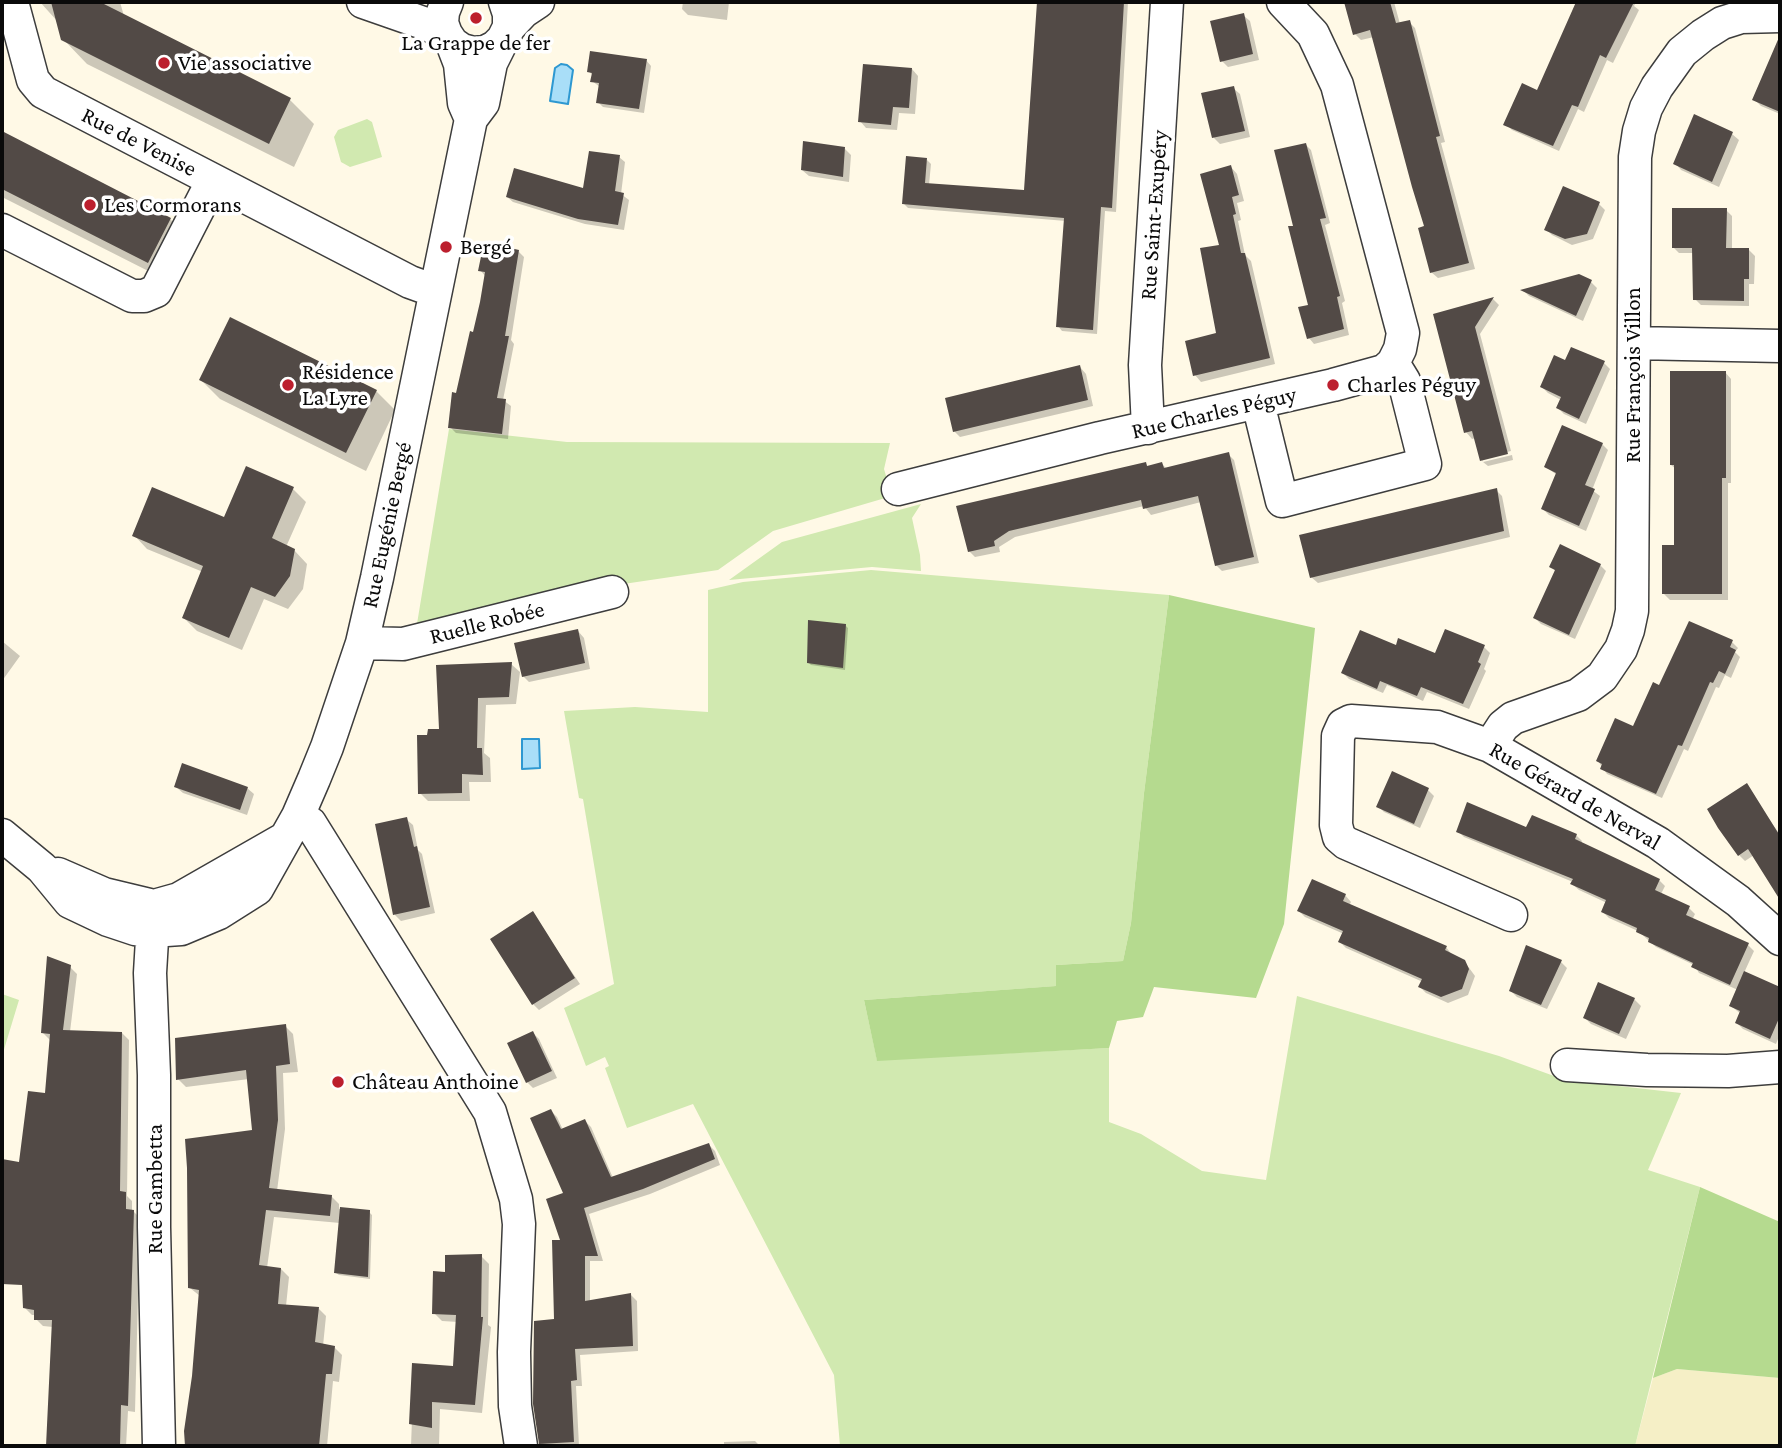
<!DOCTYPE html>
<html>
<head>
<meta charset="utf-8">
<style>
  body { margin:0 }
  #map { position:relative; width:1782px; height:1448px; overflow:hidden; background:#fff9e6; font-family:"Crimson Pro",serif }
  canvas { display:block }
  .frame { position:absolute; inset:0; border:4px solid #0a0a0a; pointer-events:none }
</style>
</head>
<body>
<div id="map">
<canvas width="1782" height="1448"></canvas>
<div class="frame"></div>
</div>
<script>
const g = document.querySelector('canvas').getContext('2d');
g.lineJoin = 'round';
function fillPath(path, color) { g.fillStyle = color; g.fill(path, 'evenodd'); }
const poly = rows => new Path2D(rows.map(r => 'M' + r).join(''));
function strokePath(path, color, width, dash) { g.strokeStyle = color; g.lineWidth = width; g.lineCap = dash ? 'butt' : 'round'; g.setLineDash(dash || []); g.stroke(path); }
function label(font, color, halo, rows, align = 'center') {
  g.font = font + ' "Crimson Pro",serif'; g.lineWidth = 7; g.setLineDash([]); g.textBaseline = 'middle'; g.strokeStyle = halo; g.fillStyle = color; for (const [text, x, y, turn = 0] of rows) {
    g.save(); g.translate(x, y); g.rotate((+turn || 0) * Math.PI / 180); g.textAlign = isNaN(turn) ? turn : align; if (halo) g.strokeText(text, 0, 0); g.fillText(text, 0, 0); g.restore();
  }
}
fillPath(poly([
  [1677,1369,1780,1378,1780,1446,1635,1446,1653,1378]
]), '#f5efc6');
fillPath(poly([
  [367,119,372,122,382,157,350,167,341,162,334,137,338,130],
  [449,429,567,442,890,443,884,469,892,496,773,531,718,570,610,586,415,636],
  [921,504,912,518,920,555,921,571,872,567,729,580,782,542],
  [871,570,1169,595,1144,793,1131,923,1123,961,1056,965,1057,986,864,1000,877,1060,1109,1048,1109,1122,1141,1134,1202,1171,1266,1180,1297,996,1499,1056,1565,1080,1681,1093,1648,1170,1700,1187,1635,1446,840,1446,834,1375,693,1104,627,1128,605,1068,609,1066,605,1057,586,1066,564,1008,614,984,583,799,579,798,564,711,635,707,708,712,708,590,743,582],
  [2,994,19,1000,2,1056]
]), '#d1e9b0');
fillPath(poly([
  [1169,595,1315,628,1284,924,1256,998,1154,987,1143,1017,1117,1021,1109,1048,877,1061,864,1000,1056,986,1056,965,1123,961,1131,923,1144,793],
  [1700,1187,1780,1222,1780,1378,1677,1369,1653,1378]
]), '#b5da8f');
const water = poly([
  [561,64,567,65,573,70,568,104,550,101,555,68,561,64],
  [522,739,539,739,540,768,522,769,522,739]
]);
fillPath(water, '#a9def8');
strokePath(water, '#2e98d1', 2);
fillPath(poly([
  [40,2,120,2,124,16,290,100,314,124,294,167,87,64,63,39,58,22],
  [683,2,729,2,727,20,688,15,682,9],
  [1039,2,1128,2,1116,212,1105,211,1097,334,1062,331,1058,326,1066,221,908,208,904,204,927,160,931,164,929,185,1026,191],
  [1346,2,1394,2,1400,24,1409,22,1415,28,1445,142,1441,143,1475,269,1438,278,1431,272,1427,228,1374,37,1361,40,1355,34],
  [1578,2,1636,2,1634,6,1639,10,1613,63,1607,60,1584,112,1578,109,1559,151,1512,130,1506,124,1538,92],
  [1243,15,1250,21,1259,60,1228,67,1222,61],
  [1773,57,1780,60,1780,114,1761,106,1755,100],
  [646,60,651,66,644,113,603,107,598,102,600,87,592,81,593,76,589,71],
  [912,69,918,76,915,114,899,113,897,130,866,128,860,121],
  [1233,88,1240,94,1250,137,1220,144,1214,138],
  [2,133,170,219,189,238,168,281,2,197],
  [1732,134,1739,140,1719,187,1681,170,1675,163],
  [1305,144,1311,150,1330,223,1325,225,1345,301,1342,303,1349,335,1314,344,1309,338,1310,306,1295,228],
  [845,149,851,155,849,182,809,176,802,170],
  [619,157,625,162,621,194,629,200,624,230,585,224,513,202,507,197,584,190],
  [1231,167,1237,174,1244,201,1237,203,1241,220,1238,221,1245,255,1251,261,1275,364,1201,382,1195,375,1218,334,1221,246],
  [1599,204,1605,210,1593,239,1572,245,1552,235,1546,229],
  [1726,210,1732,216,1732,250,1749,250,1755,256,1754,284,1749,284,1749,306,1701,305,1695,299,1694,253,1679,253,1673,247],
  [518,251,524,257,511,340,514,344,503,400,511,406,508,439,456,433,450,427,475,334,486,277,480,270],
  [1591,282,1597,288,1583,321,1529,296,1524,291],
  [1493,299,1499,305,1480,334,1511,451,1483,458,1483,462,1476,438,1472,439,1466,432,1435,316],
  [1566,362,1604,363,1610,369,1586,424,1564,414,1558,408,1561,400,1548,393,1542,387],
  [1080,367,1086,374,1093,406,960,437,954,431],
  [1725,372,1731,379,1731,483,1728,483,1728,600,1670,600,1663,593,1675,547,1676,469,1671,465],
  [201,380,376,391,395,410,366,471,220,399],
  [1602,444,1608,450,1592,490,1600,496,1586,531,1549,515,1543,509,1557,475,1546,467],
  [1228,454,1234,460,1259,563,1222,571,1216,565,1201,502,1151,515,1144,506,1015,537,999,547,1000,552,975,557,969,551,958,507,1146,464,1148,467,1162,464,1167,469],
  [1512,455,1513,460,1488,466,1483,462],
  [293,489,306,502,286,547,294,550,307,564,303,589,288,609,264,599,242,650,197,631,184,618,203,572,147,549,134,535,224,520],
  [1496,490,1502,496,1510,537,1318,583,1311,577],
  [1600,565,1606,571,1575,639,1541,624,1535,618,1556,572,1552,567],
  [845,625,848,628,845,670,811,665,808,662],
  [578,631,584,638,590,669,529,682,523,676],
  [2,641,20,656,2,681],
  [1732,642,1738,648,1735,652,1740,657,1731,678,1725,675,1719,688,1716,687,1688,751,1684,749,1662,798,1607,774,1598,761,1634,728,1660,687],
  [1397,647,1436,655,1484,647,1490,653,1484,669,1486,671,1469,709,1427,692,1423,701,1387,685,1383,693,1349,679,1343,673],
  [511,664,520,672,516,704,486,705,484,753,490,758,491,782,469,782,470,801,428,801,420,793,429,736,441,731],
  [1746,786,1778,832,1780,831,1780,884,1776,886,1754,855,1745,861,1739,855],
  [176,787,247,788,254,794,247,815,183,793],
  [1428,790,1434,796,1420,828,1384,812,1378,806],
  [406,819,413,825,418,850,422,854,435,913,401,921,395,915],
  [1527,830,1576,835,1582,841,1581,844,1659,880,1665,886,1661,894,1689,908,1695,914,1692,920,1748,945,1754,951,1744,973,1780,989,1780,1034,1776,1044,1743,1029,1737,1023,1741,1014,1731,1006,1738,990,1699,973,1694,965,1656,947,1638,931,1609,918,1603,912,1607,903,1579,890,1572,884,1573,882,1464,837,1458,831],
  [1345,895,1351,902,1349,906,1446,947,1452,955,1464,961,1475,976,1468,995,1448,1003,1426,993,1420,987,1423,982,1346,948,1340,942,1344,934,1305,917,1299,911],
  [532,913,580,984,539,1010,533,1004],
  [1561,962,1567,968,1547,1009,1517,997,1511,991],
  [70,967,77,974,70,1032,122,1033,129,1040,127,1196,132,1201,132,1210,140,1218,135,1412,128,1411,126,1446,48,1446,53,1327,43,1326,36,1319,36,1315,32,1315,25,1308,27,1218,2,1213,2,1161,21,1164,46,1095,51,1041,43,1033],
  [1634,999,1641,1006,1626,1039,1591,1024,1585,1018],
  [285,1026,293,1034,298,1072,283,1073,285,1129,277,1191,331,1196,339,1204,339,1209,369,1212,372,1215,370,1279,339,1275,336,1273,340,1223,274,1217,267,1268,281,1269,289,1277,286,1306,318,1308,326,1316,323,1346,334,1347,342,1355,339,1382,333,1381,327,1446,187,1446,186,1431,194,1376,200,1296,190,1288,254,1132,249,1079,186,1087,178,1079],
  [533,1033,539,1039,557,1078,533,1088,527,1082],
  [551,1111,557,1117,563,1130,585,1121,591,1127,613,1178,709,1145,715,1151,720,1165,650,1194,589,1214,603,1261,590,1261,590,1302,631,1295,637,1301,638,1351,580,1355,582,1386,576,1386,579,1446,544,1446,541,1443,556,1320,566,1194],
  [481,1256,489,1264,488,1325,491,1327,482,1413,440,1409,439,1446,411,1446,414,1365,454,1368,458,1322,442,1321,434,1313,446,1273],
  [755,1441,760,1446,724,1446,724,1442]
]), '#0003');
fillPath(poly([
  [51,2,100,2,291,98,269,144,61,40],
  [1037,2,1124,2,1112,208,1101,207,1093,330,1056,327,1064,218,902,204,906,156,927,158,925,183,1024,190],
  [1344,2,1390,2,1396,23,1410,20,1440,136,1436,137,1469,263,1430,273,1418,228,1424,226,1412,187,1370,30,1353,35],
  [1576,2,1634,2,1606,58,1600,55,1578,107,1572,105,1553,146,1503,125,1522,83,1537,90],
  [1244,13,1253,54,1220,62,1210,21],
  [1780,35,1780,112,1752,100],
  [590,51,647,59,639,109,596,103,599,83,590,82,592,73,587,72],
  [863,64,912,68,909,108,893,107,891,125,858,122],
  [1234,86,1245,131,1212,138,1201,93],
  [1694,114,1733,132,1712,182,1673,164],
  [2,131,171,218,148,263,2,189],
  [803,141,845,147,843,177,801,170],
  [1306,143,1326,218,1320,219,1340,296,1337,297,1344,329,1307,339,1298,307,1308,305,1288,226,1293,226,1274,150],
  [589,151,620,155,615,191,624,193,618,225,578,219,506,197,514,168,583,188],
  [1231,165,1239,195,1232,197,1236,214,1233,215,1241,253,1245,253,1270,358,1193,376,1185,341,1216,333,1200,248,1219,245,1200,174],
  [1563,186,1600,202,1587,234,1565,239,1544,230],
  [1672,208,1727,208,1726,248,1749,248,1749,279,1744,279,1744,301,1693,300,1692,248,1672,248],
  [484,242,519,250,505,336,509,336,497,398,506,399,502,434,448,428,452,392,456,393,470,331,473,332,480,302,485,272,478,271],
  [1579,274,1592,280,1576,316,1520,290],
  [1494,297,1475,327,1508,454,1480,461,1472,431,1464,433,1433,314],
  [230,317,377,390,346,453,199,380],
  [1571,347,1605,361,1579,419,1556,408,1561,397,1540,387,1554,355,1565,360],
  [1080,365,1088,400,953,432,945,398],
  [1670,371,1726,371,1726,478,1722,478,1722,594,1662,594,1662,545,1674,545,1674,465,1670,465],
  [1562,425,1603,443,1585,485,1595,489,1579,526,1541,509,1556,473,1544,467],
  [1229,452,1254,557,1215,566,1198,496,1143,509,1141,500,1009,531,994,541,995,546,968,552,956,506,1146,462,1147,466,1162,462,1164,468],
  [246,466,294,487,272,538,295,549,290,576,275,597,251,587,229,638,182,618,203,566,132,536,152,487,224,517],
  [1497,488,1504,531,1310,578,1299,535],
  [1560,544,1601,564,1569,635,1533,618,1555,570,1549,567],
  [808,620,846,624,843,668,807,663],
  [1689,621,1733,640,1730,647,1736,650,1725,674,1719,671,1713,683,1710,682,1682,746,1678,745,1656,794,1600,769,1602,764,1596,761,1615,718,1633,726,1653,682,1659,685],
  [578,629,585,663,522,677,514,643],
  [1445,629,1485,645,1478,662,1481,664,1463,704,1421,687,1417,696,1380,681,1377,689,1341,673,1360,630,1396,645,1398,638,1435,653],
  [512,662,509,697,478,698,477,748,482,748,483,775,462,774,462,793,418,794,417,735,427,735,428,729,439,729,436,665],
  [182,763,248,787,240,810,174,787],
  [1392,771,1429,788,1414,824,1376,807],
  [1747,783,1780,836,1780,900,1748,849,1738,856,1718,828,1707,809],
  [1467,802,1526,827,1532,815,1577,834,1575,839,1660,879,1655,890,1690,906,1686,915,1749,943,1730,985,1691,967,1693,963,1648,942,1649,938,1636,932,1637,928,1601,912,1606,900,1570,884,1573,879,1456,832],
  [407,817,414,847,417,846,430,907,393,915,375,824],
  [1312,879,1346,894,1343,901,1447,946,1445,950,1465,960,1469,969,1462,989,1441,997,1418,987,1422,979,1338,942,1343,931,1297,911],
  [533,911,575,978,532,1005,490,939],
  [1526,945,1562,960,1541,1005,1509,991],
  [47,956,71,965,63,1030,122,1032,120,1191,126,1192,126,1209,134,1210,128,1406,121,1405,120,1446,46,1446,52,1320,34,1320,34,1310,23,1308,22,1285,2,1284,2,1159,19,1162,28,1091,45,1093,50,1034,41,1033],
  [1744,971,1780,987,1780,1016,1770,1039,1735,1023,1740,1011,1729,1006],
  [1598,982,1635,998,1619,1034,1583,1018],
  [286,1024,290,1064,276,1066,278,1120,269,1188,332,1195,330,1216,266,1210,259,1265,281,1268,278,1304,319,1307,315,1342,335,1346,332,1374,326,1374,319,1446,185,1446,184,1431,192,1376,199,1290,188,1288,187,1168,185,1139,252,1130,246,1070,176,1080,175,1038],
  [533,1031,552,1071,526,1083,507,1043],
  [551,1109,561,1129,585,1119,611,1177,709,1143,715,1159,643,1189,584,1208,598,1256,585,1256,585,1301,631,1293,633,1346,575,1349,577,1380,571,1381,574,1442,539,1444,533,1404,534,1321,554,1319,552,1240,560,1240,546,1199,563,1193,530,1118],
  [340,1207,370,1210,368,1277,334,1273],
  [482,1254,481,1317,483,1317,475,1405,432,1402,432,1428,409,1424,412,1363,453,1366,456,1315,432,1314,433,1271,445,1272,445,1255]
]), '#524a46');
const minor = poly([
  [12,2,33,80,43,92,410,282,435,291],
  [363,2,429,25,446,34],
  [447,2,443,12,442,23,446,34,452,43,462,50,473,53,485,52,495,47,503,39,509,27,509,14,505,2],
  [509,27,523,12,538,2],
  [452,43,460,64,464,103,471,119],
  [2,230,132,296,144,296,156,291,213,180],
  [1634,343,1780,346],
  [1258,403,1282,501,1425,464,1404,381,1393,363],
  [1148,428,1145,365,1167,2],
  [898,489,1100,438,1333,385,1384,371,1393,363,1400,349,1403,333,1337,85,1313,34,1283,2],
  [362,643,403,644,612,592],
  [1490,746,1503,726,1513,718,1578,695,1602,677,1621,649,1628,630,1632,611,1635,157,1639,131,1646,108,1657,87,1682,52,1703,35,1722,23,1741,17,1780,16],
  [298,816,310,823,490,1112,516,1199,519,1224,514,1352,515,1406,521,1446],
  [2,835,42,868,70,902,108,920,135,929,152,931,181,929,219,913,257,889,298,816,314,779,327,747,362,643,377,578,471,119,483,103,491,63,503,39],
  [58,874,104,894,154,906,179,899,284,839],
  [154,906,150,973,154,1075,154,1227,159,1446],
  [1511,915,1346,843,1339,837,1336,825,1338,736,1343,725,1351,721,1437,727,1490,746,1658,843,1738,901,1780,939],
  [1567,1065,1647,1070,1728,1071,1780,1067]
]);
strokePath(minor, '#3d3d3d', 35);
strokePath(minor, '#fff', 32);
for (const [x, y, r, color] of [
  [476,18,7,"#bc1f2e"],
  [164,63,7,"#bc1f2e"],
  [90,205,7,"#bc1f2e"],
  [446,247,7,"#bc1f2e"],
  [288,385,7,"#bc1f2e"],
  [1333,385,7,"#bc1f2e"],
  [338,1082,7,"#bc1f2e"]
]) { const dot = new Path2D(); dot.arc(x, y, r, 0, 2 * Math.PI); g.fillStyle = color; g.fill(dot); strokePath(dot, '#fff', 2.5); }
label('23px', '#0a0a0a', '#fff', [
  ["La Grappe de fer",476,43,"center"],
  ["Vie associative",178,63],
  ["Les Cormorans",104,205],
  ["Bergé",460,247],
  ["Résidence",302,372],
  ["La Lyre",302,398],
  ["Charles Péguy",1347,385],
  ["Château Anthoine",352,1082]
], 'left');
label('23px', '#0a0a0a', '#fff', [
  ["Rue de Venise",139,142,27],
  ["Rue Saint-Exupéry",1154,215,-86],
  ["Rue François Villon",1633,375,-90],
  ["Rue Charles Péguy",1214,413,-13],
  ["Rue Eugénie Bergé",387,525,-78],
  ["Ruelle Robée",487,623,-14],
  ["Rue Gérard de Nerval",1575,796,30],
  ["Rue Gambetta",155,1189,-90]
]);
</script>
</body>
</html>
